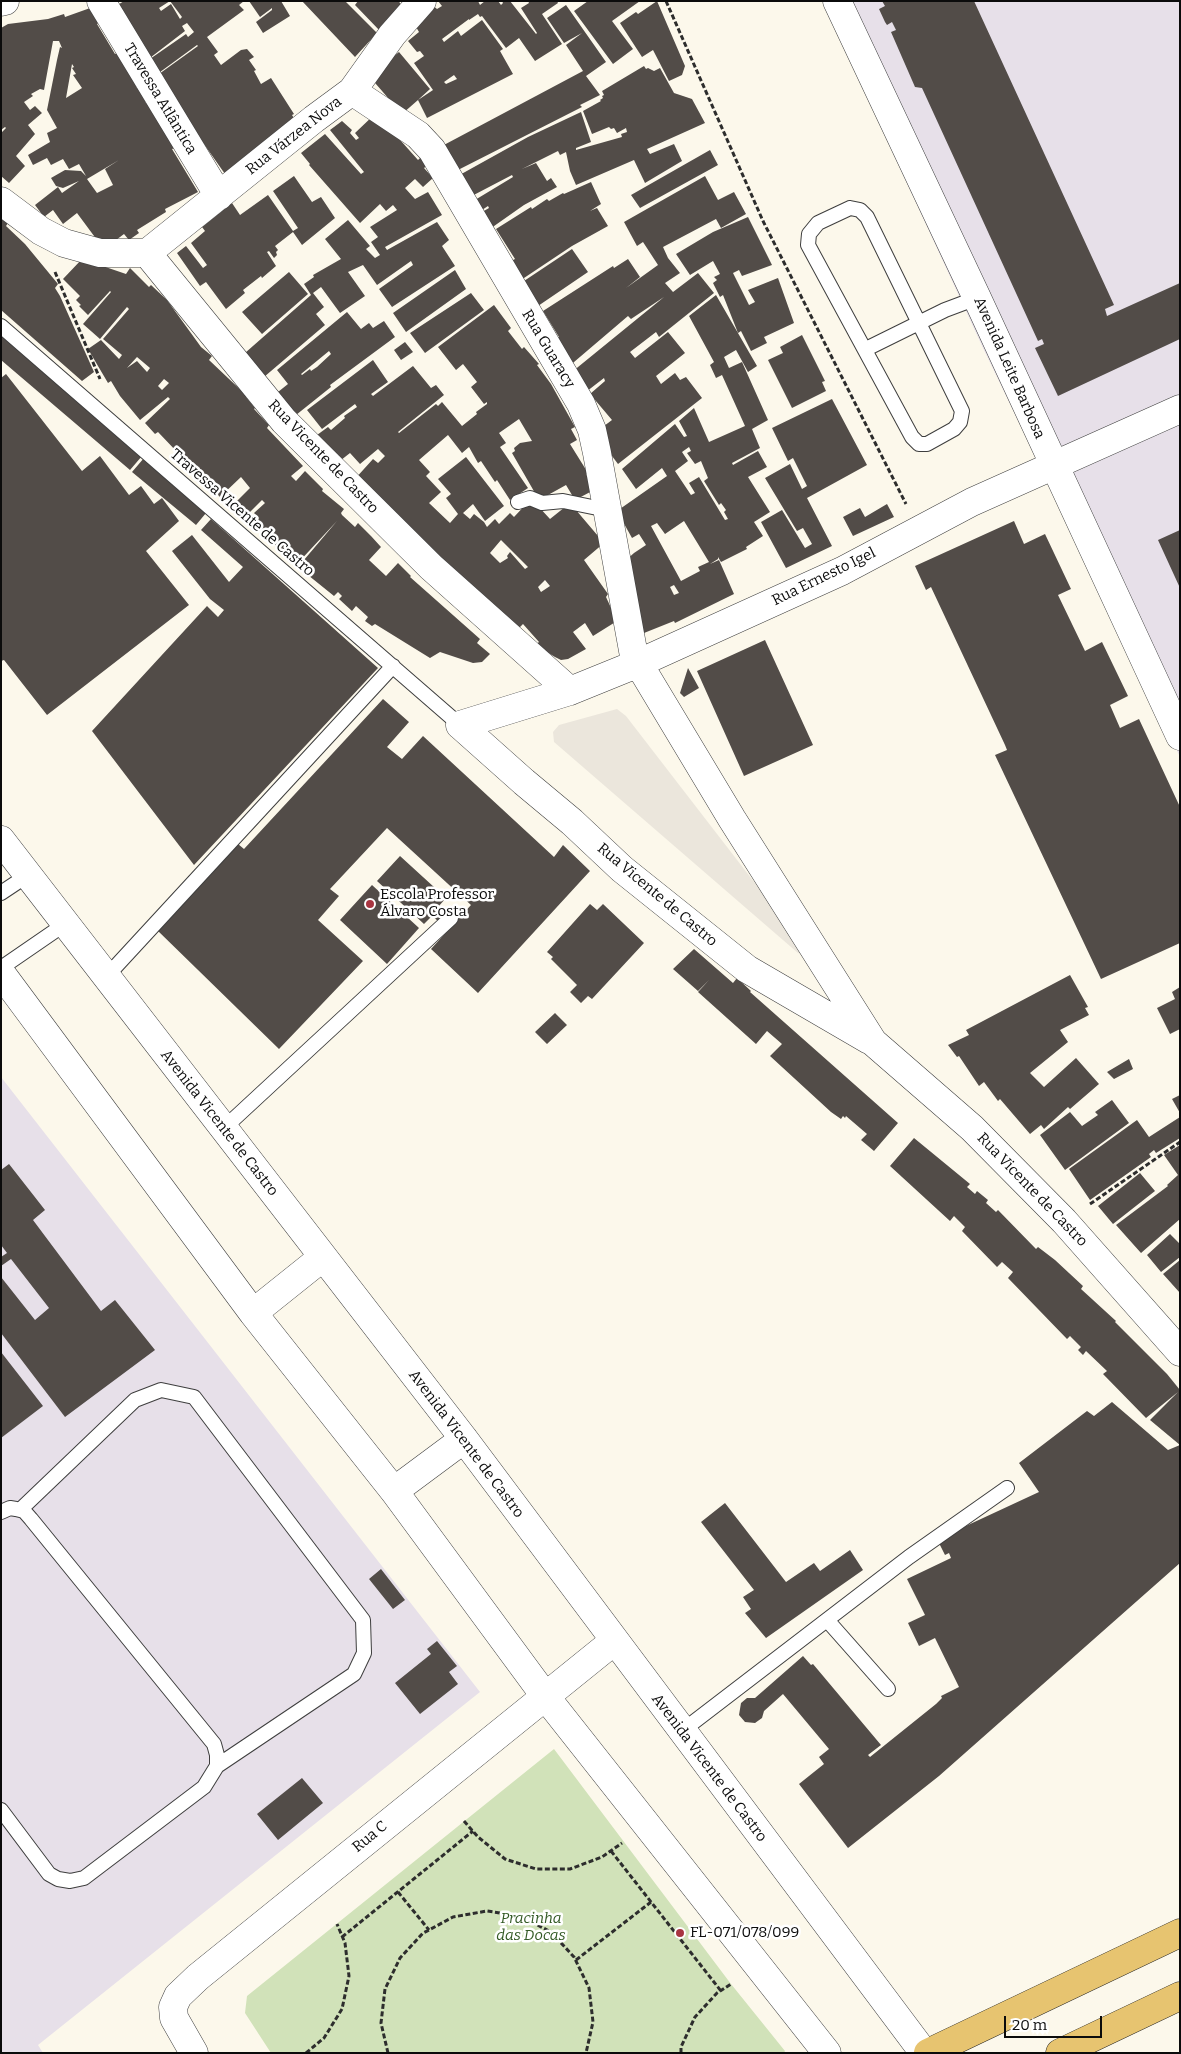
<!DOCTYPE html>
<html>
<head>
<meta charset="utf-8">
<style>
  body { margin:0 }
  #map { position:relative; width:1181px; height:2054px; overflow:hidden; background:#fcf8eb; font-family:Bitter,serif }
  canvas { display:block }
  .frame { position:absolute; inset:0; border:2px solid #0b0b0b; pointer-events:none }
  .scale { position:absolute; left:1004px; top:2016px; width:98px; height:22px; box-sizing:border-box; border:2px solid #0b0b0b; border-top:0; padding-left:6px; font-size:15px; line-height:18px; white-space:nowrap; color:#0b0b0b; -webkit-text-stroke:4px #fff; paint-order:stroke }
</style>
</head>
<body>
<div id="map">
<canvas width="1181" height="2054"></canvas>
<div class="frame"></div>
<div class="scale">20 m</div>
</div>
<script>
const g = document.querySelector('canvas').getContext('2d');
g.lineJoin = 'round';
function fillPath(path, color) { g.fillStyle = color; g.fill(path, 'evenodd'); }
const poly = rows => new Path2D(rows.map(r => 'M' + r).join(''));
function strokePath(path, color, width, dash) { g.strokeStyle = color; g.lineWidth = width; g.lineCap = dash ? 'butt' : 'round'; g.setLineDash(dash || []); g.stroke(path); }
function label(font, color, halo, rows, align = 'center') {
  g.font = font + ' Bitter,serif'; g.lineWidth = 5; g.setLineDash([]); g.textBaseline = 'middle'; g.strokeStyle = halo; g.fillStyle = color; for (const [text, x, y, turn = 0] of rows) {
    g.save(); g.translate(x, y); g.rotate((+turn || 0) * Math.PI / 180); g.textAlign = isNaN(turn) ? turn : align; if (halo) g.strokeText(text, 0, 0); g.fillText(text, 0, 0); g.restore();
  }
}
fillPath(poly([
  [823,1,1180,1,1180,757,983,348],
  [1,1077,480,1692,38,2045,43,2053,1,2053]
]), '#e7e0e9');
fillPath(poly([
  [554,1749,731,1984,785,2051,784,2053,271,2053,245,2013,247,1996]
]), '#d1e2b9');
fillPath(poly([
  [617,709,626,716,805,948,801,954,798,953,554,742,553,732,559,725]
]), '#ebe6dc');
fillPath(poly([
  [124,1,170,1,159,8,161,11,171,4,180,19,182,17,170,1,244,1,239,5,244,10,207,37,218,52,214,55,221,65,241,50,247,49,254,57,249,60,256,70,254,71,261,84,271,78,294,114,292,115,295,120,225,174,199,137,159,74,198,46,197,45,156,75,147,61,186,34,188,37,194,32,187,23,182,26,185,31,146,61,113,8],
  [249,1,281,1,290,16,263,33,256,22,272,10,272,8,260,17],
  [302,1,345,1,377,33,355,57],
  [358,1,399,1,402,8,380,31,355,5],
  [438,1,478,1,480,5,485,1,498,1,501,5,503,3,502,1,510,1,536,34,537,33,521,8,529,3,528,1,557,1,558,3,542,14,562,44,535,61,519,38,506,48,482,16,480,17,478,14,469,20,469,19,442,39,444,42,458,31,461,36,482,20,503,49,500,51,513,74,427,118,418,100,402,114,369,76,399,52,430,89,418,100,433,90,414,63,424,56,420,51,417,52,408,41,419,32,412,20,430,3,437,9,442,6],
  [454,75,457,79,446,84,444,82],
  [588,1,640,1,612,21,633,49,613,64,574,11],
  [657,1,685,66,682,75,669,81,653,50,642,57,620,23,636,12,638,14],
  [882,1,974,1,1114,305,1105,309,1107,316,1180,283,1180,339,1058,396,1035,348,1044,344,1042,339,1038,341,922,88,915,87,891,32,896,30,892,22,887,25,885,22,879,9,885,6],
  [566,5,606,62,586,76,600,95,580,105,582,107,454,172,442,146,583,71,566,45,582,33,564,43,547,18],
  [93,7,101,21,97,24,115,54,120,51,139,79,134,82,137,88,139,87,146,103,152,99,175,148,172,149,198,192,165,209,166,212,137,230,139,233,129,240,124,234,112,243,97,240,77,213,63,224,53,210,44,217,35,205,58,187,62,193,79,181,63,188,56,186,51,178,65,170,81,171,86,176,79,164,69,169,63,159,51,165,47,158,33,165,28,155,50,142,47,133,57,128,47,110,57,60,60,47,62,48,59,41,53,41,44,90,40,89,31,94,33,96,24,102,30,110,35,106,42,113,28,125,35,134,16,156,25,166,9,183,1,176,1,133,6,128,5,127,1,130,1,28,8,24,48,19,64,14,65,17],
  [72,64,74,67,72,68,76,74,73,75,82,88,66,98],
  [119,160,105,169,113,185,97,193,87,179],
  [644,66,646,69,648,68,654,71,660,68,674,93,692,99,705,123,647,149,650,154,674,144,682,161,645,183,634,160,576,185,570,171,566,152,560,155,558,151,522,169,536,163,547,181,551,178,557,187,524,205,487,231,477,215,489,208,488,206,476,214,470,203,513,177,512,175,468,198,456,177,528,137,581,112,591,142,576,148,576,150,622,137,621,134,627,132,626,128,617,133,614,128,611,129,609,127,592,134,583,111,601,101,600,100,603,98,602,96,604,95,602,91],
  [376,113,418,160,424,154,431,162,424,168,433,178,423,187,415,179,405,188,415,199,428,192,442,215,385,247,387,250,437,222,449,240,442,246,455,266,392,307,379,289,413,265,411,261,377,285,363,265,348,272,365,296,340,313,321,287,313,293,324,307,316,314,325,325,264,377,245,353,311,295,304,284,314,277,313,275,341,259,325,239,348,220,370,246,366,249,375,258,380,255,371,242,378,237,370,227,397,210,393,205,386,211,380,204,360,223,309,165,310,164,301,153,325,134,361,174,364,172,330,130,342,121,352,130,350,133,356,140,359,138,355,133],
  [710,150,718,165,640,208,631,195],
  [294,176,312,202,321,197,335,218,302,245,293,232,275,246,278,250,276,252,277,255,274,258,269,251,267,252,276,266,262,278,261,276,243,290,245,293,226,309,206,282,200,286,177,253,186,246,203,268,207,265,191,243,205,231,202,227,232,203,240,215,268,195,293,231,298,228,273,191],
  [705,176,718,200,734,192,746,214,721,228,716,219,663,247,668,258,680,273,665,283,673,292,698,273,714,293,659,337,656,332,630,352,635,358,668,332,685,353,656,376,661,384,675,373,680,380,686,377,702,398,618,464,603,444,609,440,600,429,612,420,590,394,605,381,604,378,582,395,567,376,664,297,631,319,628,316,567,368,549,344,559,337,543,311,613,266,614,268,628,259,640,277,626,288,658,265,643,242,637,246,624,222],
  [591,182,601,204,590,211,597,208,608,226,572,246,518,282,505,264,515,259,496,229,531,207,532,209,547,199,549,201,563,193,564,194],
  [1,217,8,223,6,226,25,244,58,284,55,288,60,296,94,372,82,381,1,310],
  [748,217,772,265,742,276,739,270,733,273,749,305,755,302,748,290,778,278,794,323,764,337,767,343,751,351,741,331,738,333,723,295,720,297,713,283,717,280,714,277,720,274,713,261,690,275,676,254,713,232],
  [572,249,588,272,538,306,521,283],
  [82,259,126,274,130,268,149,287,151,285,167,300,201,347,212,356,209,360,247,396,246,397,255,408,254,409,269,425,267,428,303,466,291,476,296,481,305,471,323,489,322,491,344,509,341,513,342,515,355,527,358,523,371,536,381,547,369,560,386,576,398,563,411,576,410,577,480,639,477,643,490,654,482,662,473,663,440,652,430,658,375,624,372,626,365,621,368,617,356,606,352,611,339,599,342,596,338,592,334,596,298,567,337,521,296,565,255,525,259,518,254,513,265,503,262,500,244,518,233,505,250,488,241,477,220,497,158,432,155,434,145,423,170,399,168,397,140,420,120,396,111,381,108,383,88,349,101,340,119,359,122,355,103,339,129,309,127,307,100,339,83,324,111,292,110,291,88,315,79,306,81,305,76,300,80,296,63,279],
  [137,357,150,368,147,372,137,361,127,368],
  [164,379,169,383,162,390,158,386],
  [455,270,466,289,406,332,393,313],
  [289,272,308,294,262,334,242,312],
  [471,293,484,310,425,353,410,333],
  [716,295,757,366,748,372,736,350,724,357,729,368,742,362,768,420,752,429,760,448,732,463,733,465,758,451,767,467,748,477,770,512,754,522,763,536,746,547,747,549,721,562,718,557,718,559,710,564,719,560,734,594,675,623,674,621,644,633,625,561,634,553,646,545,639,534,632,538,617,511,667,476,662,468,636,489,622,469,675,424,684,437,687,436,679,421,694,408,709,442,745,426,722,375,716,378,710,365,714,362,689,316],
  [689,447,691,451,687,453,695,464,701,461,708,478,704,481,719,505,721,503,726,510,724,512,728,519,725,520,699,477,689,483,695,493,691,495,675,471,688,461,682,452],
  [684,521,709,562,698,567,700,571,681,581,651,526,657,523,665,534],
  [674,585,679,593,674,595,670,587],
  [494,305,511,328,508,331,522,349,524,347,539,364,537,365,551,384,570,418,575,427,571,429,577,440,570,444,588,473,586,474,594,490,575,500,566,485,539,500,512,453,515,451,514,448,520,443,532,441,519,419,499,433,506,443,500,447,528,488,510,500,497,480,495,482,481,461,478,463,469,447,462,453,448,435,419,460,430,472,426,476,441,492,429,503,450,523,458,514,446,498,451,494,438,479,466,457,504,506,485,521,473,504,463,513,470,519,474,514,484,522,487,527,495,519,499,524,510,513,514,517,530,500,538,506,550,519,570,503,604,543,584,560,608,594,606,597,617,621,593,636,585,623,573,632,586,649,568,659,561,660,555,657,535,645,539,642,523,624,517,630,354,480,373,459,378,463,385,456,378,449,360,464,350,453,336,464,317,435,328,427,331,430,345,418,344,416,357,407,355,404,322,429,307,410,373,360,388,382,371,394,373,396,413,366,431,388,436,385,444,395,398,432,399,433,436,404,438,406,442,402,462,426,477,414,476,412,487,404,487,402,484,404,471,387,477,382,463,364,456,370,438,347],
  [501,540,528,567,525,569,510,552,507,556,508,558,500,563,490,553],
  [545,580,550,586,541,592,538,587],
  [347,312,361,329,369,323,373,328,384,321,395,337,330,385,331,387,296,415,278,392,288,384,277,370],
  [329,351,331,354,317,367,311,371,310,369,302,375,301,374],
  [1,332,142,456,130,470,1,360],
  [802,335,825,381,822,382,826,391,792,408,768,360,783,353,780,347],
  [405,342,413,352,401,360,394,350],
  [6,374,82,471,100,456,129,495,141,486,154,504,162,498,179,521,146,551,189,605,47,715,4,660,1,661,1,378],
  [832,399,867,465,807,498,832,546,786,568,761,522,782,510,805,548,812,544,803,528,797,531,765,478,790,464,802,489,807,486,793,458,788,461,772,428],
  [144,458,206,513,196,525,132,472],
  [887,504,894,517,853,536,843,517,860,508,865,517],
  [211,519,378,668,194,865,92,731,207,606,218,617,224,610,210,599,172,551,192,535,229,582,243,567,201,530],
  [1014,521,1024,544,1045,534,1071,589,1058,595,1085,651,1102,642,1128,696,1110,705,1120,728,1139,719,1180,807,1180,943,1101,979,995,755,1007,750,1005,745,931,587,926,590,915,566],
  [1180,530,1180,588,1158,540],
  [765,640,813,745,744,776,697,671],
  [688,668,699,688,684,697,680,693],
  [383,699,409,722,387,747,402,759,423,736,554,857,563,845,590,871,478,993,431,949,471,905,387,828,330,889,339,896,318,920,363,961,279,1049,157,930,238,844,244,849],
  [400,856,446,898,438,907,445,913,438,921,432,916,424,924,377,881],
  [372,885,419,928,387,964,340,920],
  [590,904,597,910,603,904,644,943,592,999,588,996,581,1003,570,992,577,985,551,959,553,957,547,952],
  [694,949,733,983,737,978,751,991,750,992,898,1123,874,1151,861,1140,867,1134,846,1116,845,1118,843,1116,841,1119,831,1112,770,1056,782,1044,767,1031,756,1044,698,992,709,980,698,991,673,969],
  [1070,975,1088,1007,1085,1008,1089,1015,1060,1030,1068,1042,1030,1073,1044,1087,1076,1058,1099,1084,1070,1109,1068,1107,1044,1129,1041,1125,1030,1134,1000,1099,998,1101,984,1082,979,1086,959,1056,957,1057,948,1045,969,1035,966,1030],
  [1180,987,1180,1029,1170,1034,1157,1008,1175,999,1172,992],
  [555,1013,567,1025,547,1044,535,1032],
  [1129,1059,1133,1069,1114,1079,1107,1072],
  [1180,1095,1180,1113,1172,1099],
  [1112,1100,1129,1123,1065,1170,1040,1135,1070,1112,1082,1126,1098,1115,1095,1112],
  [1180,1117,1180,1138,1156,1153,1154,1150,1149,1154,1151,1157,1090,1200,1069,1169,1137,1120,1149,1137],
  [914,1138,970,1184,967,1187,975,1194,977,1191,988,1200,986,1203,996,1212,998,1210,1036,1249,1038,1247,1055,1260,1083,1286,1081,1289,1116,1321,1115,1322,1167,1374,1180,1390,1180,1563,939,1776,848,1848,799,1784,824,1764,819,1757,829,1749,783,1694,764,1711,762,1718,755,1723,745,1722,739,1715,741,1703,747,1698,755,1698,803,1656,811,1665,813,1664,881,1745,868,1755,870,1757,936,1704,942,1698,941,1696,959,1687,935,1638,919,1646,908,1623,925,1615,907,1579,951,1558,949,1553,945,1555,938,1541,940,1538,1039,1492,1019,1463,1087,1411,1094,1416,1112,1402,1168,1450,1180,1445,1150,1420,1178,1392,1146,1418,1103,1374,1107,1371,1086,1351,1083,1355,1078,1350,1081,1347,1070,1336,1067,1339,1008,1278,1013,1272,1002,1262,997,1267,962,1231,965,1227,954,1216,950,1221,890,1166],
  [1180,1145,1180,1219,1141,1253,1116,1225,1168,1186,1167,1185,1178,1175,1164,1155],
  [9,1164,45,1210,33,1220,101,1311,115,1300,155,1350,65,1417,1,1333,1,1277,35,1320,49,1308,11,1259,1,1266,1,1257,7,1253,1,1245,1,1170],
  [1140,1173,1155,1191,1113,1224,1098,1206],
  [1170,1234,1180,1244,1180,1257,1161,1272,1147,1255],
  [1180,1260,1180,1293,1163,1274],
  [1,1352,43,1406,1,1438],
  [725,1503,786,1582,814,1563,820,1571,850,1550,863,1570,766,1638,745,1613,751,1609,743,1597,754,1590,701,1522],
  [381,1569,405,1600,393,1609,369,1579],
  [437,1641,457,1666,449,1672,458,1684,420,1714,395,1683,431,1654,427,1649],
  [302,1778,323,1803,278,1840,257,1814]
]), '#524c48');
const service = poly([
  [850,208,860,210,867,217,962,411,960,422,954,429,927,444,919,444,912,437,808,245,809,234,818,223,850,208],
  [1,326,460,725],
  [866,349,945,310,977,298],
  [518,502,530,498,542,503,563,501,607,510],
  [1,893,28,875],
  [1,968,65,924],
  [106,977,393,666],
  [223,1129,451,918],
  [20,1510,135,1400,161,1390,194,1397,363,1620,364,1653,354,1674,217,1766],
  [1,1512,10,1508,16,1509,24,1511,31,1519,214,1744,217,1755,217,1766,204,1787,84,1878,70,1881,58,1879,49,1874,1,1810],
  [827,1620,888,1689],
  [682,1731,909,1557,1007,1488]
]);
const minor = poly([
  [101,1,219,196],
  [1,2,5,1],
  [352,91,418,135,432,150,581,404,592,430,597,453,634,656,732,819,873,1042,972,1128,1064,1221,1180,1352],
  [1,201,41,231,64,243,100,253,147,253,284,421,431,567,570,691],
  [147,253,314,119,352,91,392,35,422,1],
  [460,725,570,691,639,663,842,571,972,502,1180,409],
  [460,725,524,782,572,822,622,869,747,969,869,1040],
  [1,840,464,1439,924,2053],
  [1,973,253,1313,394,1491,545,1696,827,2053],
  [253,1313,323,1257],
  [394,1491,464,1439],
  [194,2053,174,2018,173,2007,178,1996,198,1977,614,1641]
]);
const tertiary = poly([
  [837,1,977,298,1180,736]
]);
const primary = poly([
  [928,2053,1180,1933],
  [1060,2053,1180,1996]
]);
strokePath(service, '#3e3e3e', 16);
strokePath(minor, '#3e3e3e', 29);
strokePath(tertiary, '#3e3e3e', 29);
strokePath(primary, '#1c1c1c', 29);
strokePath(poly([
  [666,1,763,221,906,504],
  [55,272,100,379],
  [1090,1204,1180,1142],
  [464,1821,478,1837,505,1859,536,1869,570,1869,602,1857,622,1843],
  [611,1851,721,1991],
  [398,1892,429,1930],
  [342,1937,473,1831],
  [576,1960,651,1902],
  [306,2053,324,2038,342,2009,349,1976,345,1943,337,1924],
  [388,2053,381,2023,385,1989,400,1958,423,1933,429,1930,453,1917,487,1911,520,1916,551,1932,574,1957,589,1988,593,2022,586,2053],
  [681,2053,681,2047,695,2017,717,1993,731,1984]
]), '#2d2d2d', 3, [5, 2.5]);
strokePath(service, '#fff', 14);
strokePath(minor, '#fff', 28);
strokePath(tertiary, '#fff', 28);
strokePath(primary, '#e7c470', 28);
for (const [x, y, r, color] of [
  [370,904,5,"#a83541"],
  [680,1933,5,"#a83541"]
]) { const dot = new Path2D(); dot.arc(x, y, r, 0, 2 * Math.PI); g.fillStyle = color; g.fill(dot); strokePath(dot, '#fff', 2); }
label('15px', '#0b0b0b', '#fff', [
  ["Travessa Atlântica",160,99,59],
  ["Rua Várzea Nova",294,136,-38],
  ["Rua Guaracy",548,349,59],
  ["Avenida Leite Barbosa",1009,368,66],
  ["Rua Vicente de Castro",323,457,46],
  ["Travessa Vicente de Castro",242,513,41],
  ["Rua Ernesto Igel",824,577,-26],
  ["Rua Vicente de Castro",657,895,40],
  ["Avenida Vicente de Castro",219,1123,52],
  ["Rua Vicente de Castro",1032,1190,46],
  ["Avenida Vicente de Castro",466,1444,53],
  ["Avenida Vicente de Castro",709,1768,53],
  ["Rua C",370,1837,-39]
]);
label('15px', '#0b0b0b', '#fff', [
  ["Escola Professor",380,895],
  ["Álvaro Costa",380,912],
  ["FL-071/078/099",690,1933]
], 'left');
label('italic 15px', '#325924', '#fff', [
  ["Pracinha",531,1919],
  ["das Docas",531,1936]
]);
</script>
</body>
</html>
